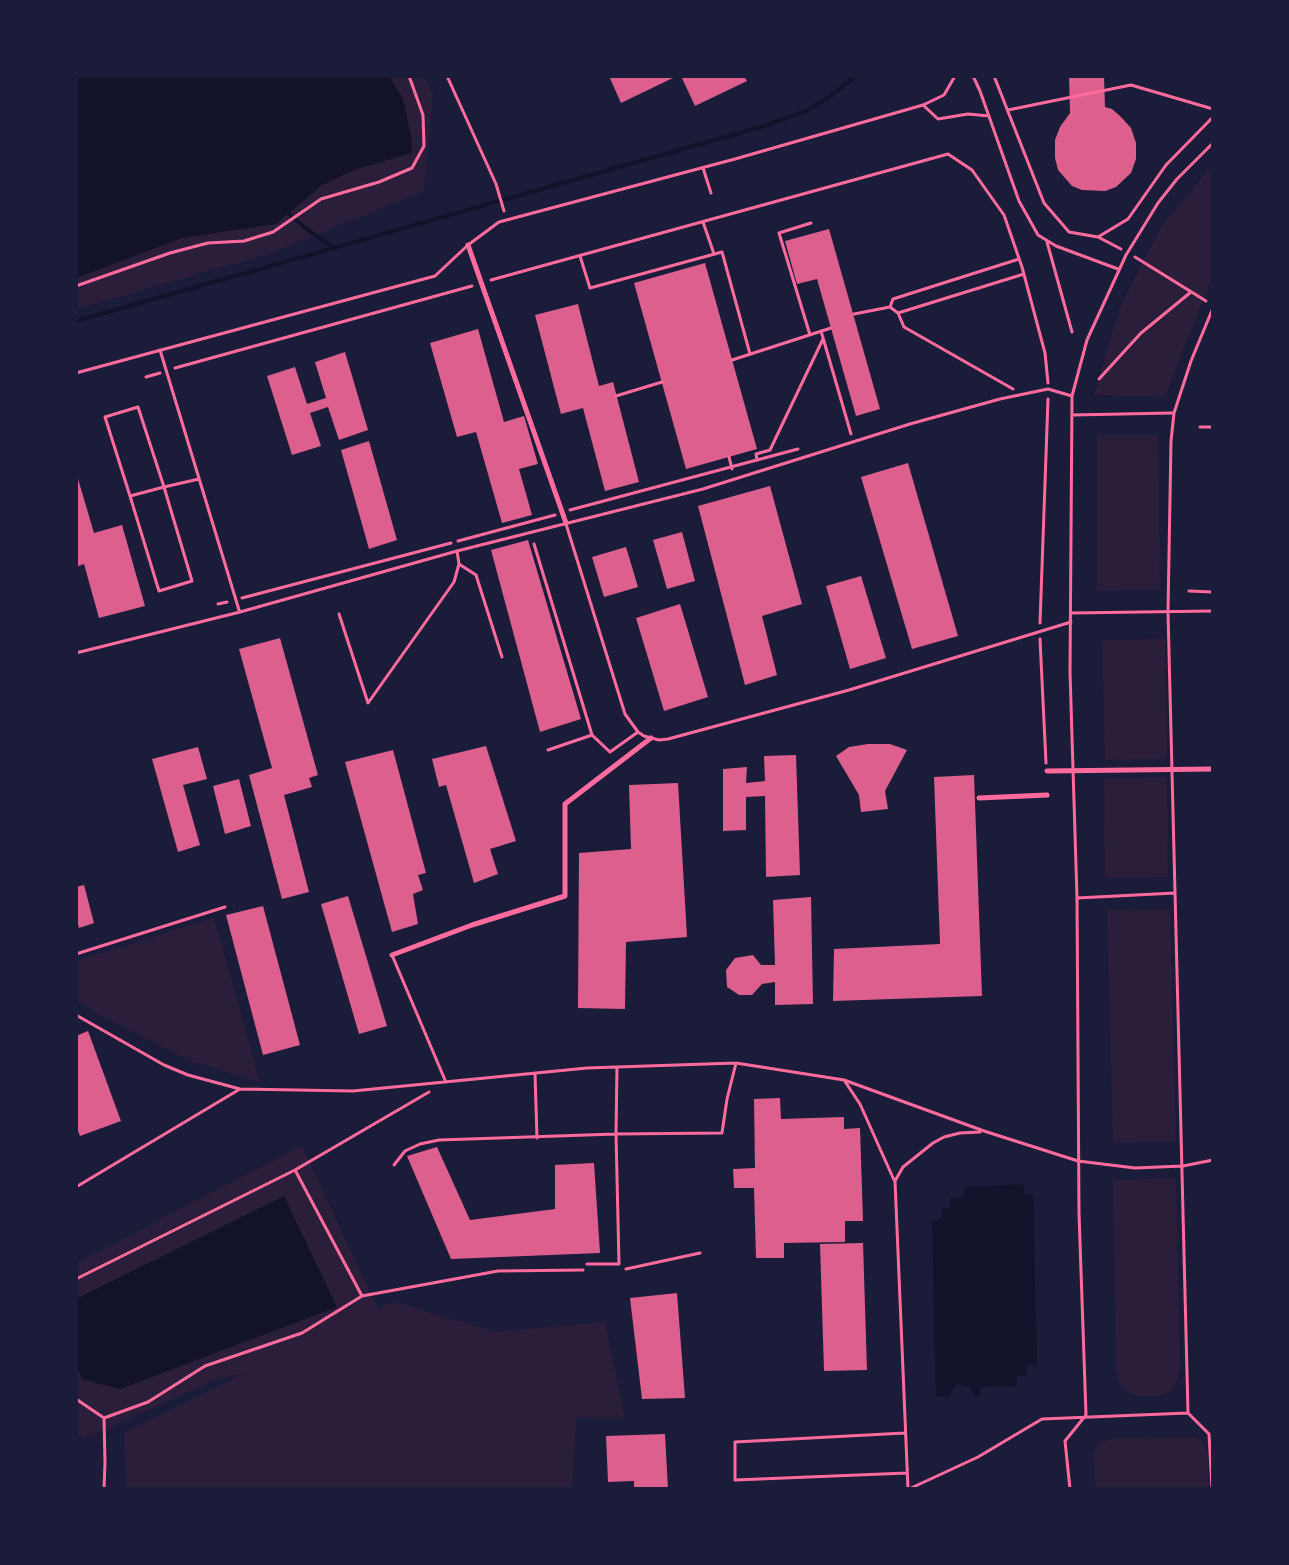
<!DOCTYPE html>
<html>
<head>
<meta charset="utf-8">
<style>
  body { margin:0 }
  #map { position:relative; width:1289px; height:1565px; overflow:hidden; background:#1b1b3a; font-family:Poppins,sans-serif }
  canvas { display:block }
  .frame { position:absolute; inset:0; border:78px solid #1b1b3a; pointer-events:none }
</style>
</head>
<body>
<div id="map">
<canvas width="1289" height="1565"></canvas>
<div class="frame"></div>
</div>
<script>
const g = document.querySelector('canvas').getContext('2d');
g.lineJoin = 'round';
function fillPath(path, color) { g.fillStyle = color; g.fill(path, 'evenodd'); }
const poly = rows => new Path2D(rows.map(r => 'M' + r).join(''));
function strokePath(path, color, width, dash) { g.strokeStyle = color; g.lineWidth = width; g.lineCap = dash ? 'butt' : 'round'; g.setLineDash(dash || []); g.stroke(path); }
fillPath(poly([
  [76,76,423,76,433,93,424,191,271,253,76,309],
  [1213,165,1213,275,1165,397,1094,395,1120,307,1163,223],
  [1097,435,1158,435,1160,589,1097,591],
  [1165,639,1167,759,1105,760,1102,640],
  [1167,777,1168,877,1105,878,1104,779],
  [1170,909,1176,1141,1113,1143,1107,910],
  [214,918,260,1082,193,1062,95,1012,76,1001,76,961],
  [302,1146,378,1309,395,1302,495,1332,605,1322,625,1418,576,1417,572,1489,126,1489,124,1433,249,1371,208,1383,84,1439,76,1434,76,1263],
  [1176,1178,1180,1368,1177,1380,1171,1391,1160,1396,1137,1396,1127,1392,1119,1381,1116,1369,1113,1180],
  [1194,1437,1203,1442,1207,1452,1209,1489,1095,1489,1094,1454,1098,1444,1113,1438]
]), '#2a1e3b');
fillPath(poly([
  [76,76,389,76,403,99,411,135,412,153,357,169,322,185,276,224,182,238,76,278],
  [1023,1184,1024,1194,1033,1194,1037,1365,1027,1365,1026,1376,1017,1376,1016,1386,980,1387,980,1396,975,1396,969,1387,959,1384,955,1386,950,1396,936,1397,932,1221,942,1219,943,1208,950,1208,951,1198,964,1197,964,1187],
  [284,1196,337,1307,120,1389,82,1379,76,1365,76,1299]
]), '#12122b');
strokePath(poly([
  [284,210,308,230,335,248],
  [76,321,764,126,806,111,828,98,855,76]
]), '#12122b', 4);
fillPath(poly([
  [609,76,677,76,621,103],
  [681,76,744,76,747,81,695,106],
  [1069,76,1104,76,1105,107,1112,109,1121,117,1131,128,1136,143,1136,159,1131,173,1116,187,1105,191,1082,190,1072,186,1058,170,1055,158,1055,140,1060,127,1070,113],
  [829,229,880,409,856,416,817,279,797,284,785,241],
  [705,263,757,449,686,469,634,283],
  [578,304,599,386,613,382,639,482,605,491,583,408,561,414,535,315],
  [478,329,504,422,524,416,538,464,519,469,532,515,502,523,476,432,457,437,430,343],
  [345,352,368,430,339,440,328,407,310,413,321,446,292,455,267,376,295,367,307,404,326,398,315,362],
  [369,441,397,540,369,549,341,450],
  [908,463,958,636,912,649,861,477],
  [76,472,94,533,122,525,145,606,99,618,84,564,76,567],
  [770,486,802,604,762,616,777,675,745,685,698,506],
  [682,532,695,581,667,589,653,540],
  [528,540,581,719,540,732,491,550],
  [626,547,638,587,604,597,592,557],
  [861,576,886,658,850,669,826,586],
  [680,604,708,697,664,711,636,618],
  [280,638,318,775,309,778,312,787,284,795,309,892,282,899,249,775,272,768,239,649],
  [868,744,890,744,907,750,885,791,888,809,861,812,859,795,836,756,849,747],
  [486,746,516,841,490,849,498,874,474,883,446,785,439,787,432,759],
  [198,747,207,779,183,785,200,845,178,852,152,759],
  [393,750,426,873,418,875,423,890,413,894,418,924,392,932,345,762],
  [796,755,800,875,766,877,765,796,746,797,746,830,723,831,723,769,747,767,746,783,765,781,764,756],
  [974,775,982,996,833,1001,834,949,940,944,934,777],
  [239,779,251,826,225,834,213,786],
  [678,783,687,937,626,942,625,1009,578,1008,579,853,631,849,629,785],
  [84,885,94,923,79,928,76,916,76,887],
  [348,896,387,1026,359,1034,321,904],
  [811,897,813,1004,775,1005,775,982,762,984,752,995,739,995,727,987,726,970,735,958,753,955,761,965,775,965,773,900],
  [263,906,300,1045,263,1055,226,915],
  [88,1031,121,1121,80,1136,76,1126,76,1036],
  [780,1098,781,1119,844,1117,844,1129,860,1128,863,1221,845,1221,845,1242,784,1243,784,1258,756,1258,754,1188,734,1188,733,1169,755,1168,754,1099],
  [437,1147,470,1220,555,1209,555,1165,594,1163,600,1253,451,1259,407,1156],
  [863,1243,867,1370,824,1371,820,1244],
  [677,1293,685,1398,642,1399,630,1298],
  [665,1434,668,1489,634,1489,634,1481,608,1482,606,1436]
]), '#dd5f8e');
strokePath(poly([
  [447,76,496,184,504,211],
  [994,76,1044,203,1069,232,1098,237,1121,249],
  [1008,110,1131,85,1213,109],
  [703,222,714,254],
  [1098,237,1128,219,1166,165,1213,117],
  [580,256,590,288,722,252,750,354],
  [1135,257,1206,301],
  [1019,259,893,299,890,307,898,313,1024,274],
  [491,280,948,154,972,170,1004,215,1022,267,1045,353,1048,383],
  [76,286,170,253,208,243,244,241,273,232,321,199,379,182,412,168,424,146,423,115,409,76],
  [898,313,904,327,1013,389],
  [854,314,890,307],
  [821,331,851,434],
  [810,335,779,233,811,223],
  [732,360,831,328],
  [175,368,472,286],
  [146,377,160,373],
  [1099,379,1141,333,1191,292],
  [616,396,662,382],
  [1200,427,1213,427],
  [729,457,732,469],
  [757,460,756,454,770,450,823,339],
  [570,510,798,449],
  [458,541,555,515],
  [1189,591,1213,592],
  [242,598,451,543],
  [218,604,227,602],
  [1040,623,1048,399],
  [1040,639,1046,763],
  [295,1170,362,1296],
  [626,1269,700,1253],
  [76,1279,295,1170,429,1092],
  [76,1399,104,1418,148,1402,205,1366,302,1333,362,1296,498,1271,583,1270],
  [104,1489,105,1463,104,1418]
]), '#ff6b9d', 3);
strokePath(poly([
  [973,76,980,91,1019,201,1038,235,1056,246,1118,269],
  [923,105,938,119,968,114,989,116],
  [703,168,711,193],
  [1047,242,1072,332],
  [160,350,239,610],
  [76,373,435,276,468,245,499,222,735,159,923,105,944,95,955,76],
  [1072,415,1172,413],
  [130,496,105,417,138,407,164,487,192,581,159,591,130,496,164,487,199,479],
  [566,524,625,714,638,732,644,736,659,740,668,739,849,690,1071,622],
  [534,544,592,735,610,752,638,732],
  [459,564,476,575,502,657],
  [1071,613,1213,611],
  [339,614,368,703,454,582,459,564,457,551],
  [76,653,240,612,457,551,703,489,910,424,1000,399,1048,389,1072,396],
  [548,750,592,735],
  [1077,898,1175,893],
  [76,954,225,907],
  [392,955,445,1080],
  [76,1015,164,1065,188,1075,240,1089,353,1091,587,1068,736,1063,844,1080,984,1131,1078,1161,1135,1168,1183,1166,1213,1160],
  [535,1074,537,1138],
  [844,1080,860,1104,894,1180],
  [394,1165,405,1151,420,1144,439,1140,616,1134,722,1133,727,1099,736,1063],
  [76,1187,240,1089],
  [587,1264,619,1264,616,1134,617,1067],
  [905,1433,735,1442,735,1480,907,1473],
  [908,1489,895,1181,903,1167,933,1143,944,1137,960,1133,980,1132],
  [909,1489,978,1457,1042,1419,1188,1413],
  [1070,1489,1065,1441,1086,1415,1079,1213,1077,898,1070,672,1072,396,1087,340,1126,255,1158,203,1177,179,1213,143],
  [1212,1489,1209,1434,1188,1413,1168,612,1171,441,1174,413,1191,361,1213,308]
]), '#ff6b9d', 3);
strokePath(poly([
  [468,245,566,523],
  [1047,771,1213,769],
  [979,798,1047,795],
  [392,955,472,925,565,896,565,804,651,738]
]), '#ff6b9d', 5);
</script>
</body>
</html>
